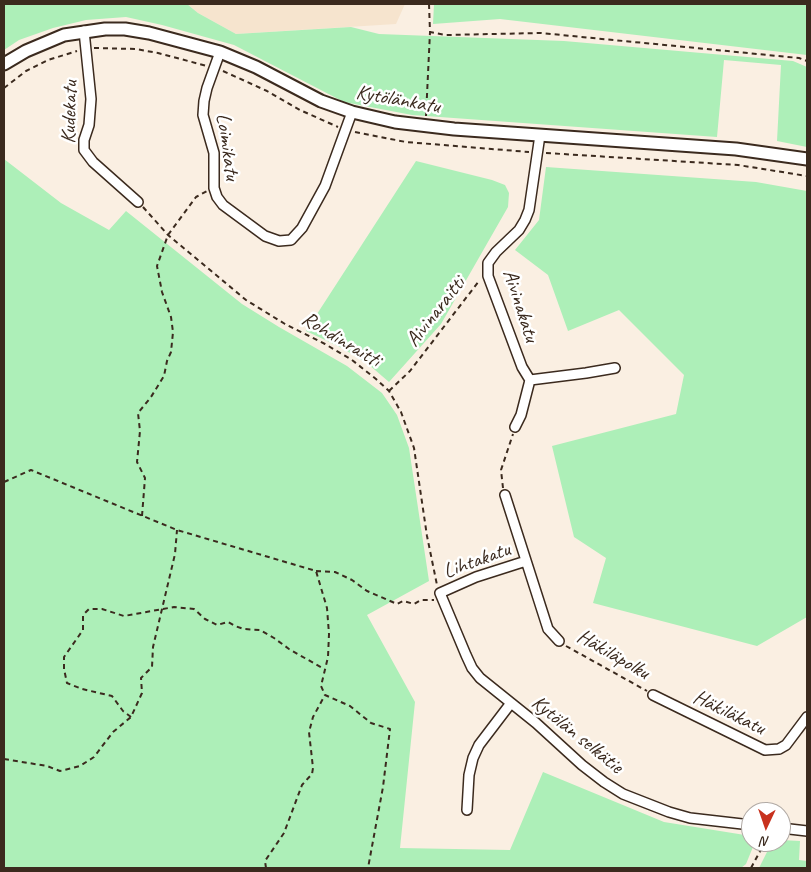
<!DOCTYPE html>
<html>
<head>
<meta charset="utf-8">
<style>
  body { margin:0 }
  #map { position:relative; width:811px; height:872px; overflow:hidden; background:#faefe2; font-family:Caveat,sans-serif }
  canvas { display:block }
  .frame { position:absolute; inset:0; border:5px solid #3b2a1e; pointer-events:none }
  .north { position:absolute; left:741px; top:802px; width:50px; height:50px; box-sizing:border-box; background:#fff; border:1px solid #b1aaa5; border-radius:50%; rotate:183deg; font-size:14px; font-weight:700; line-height:20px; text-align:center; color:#3b2a1e }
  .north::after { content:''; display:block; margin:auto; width:18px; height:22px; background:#c8321e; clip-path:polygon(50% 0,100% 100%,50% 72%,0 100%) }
</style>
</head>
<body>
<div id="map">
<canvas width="811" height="872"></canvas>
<div class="frame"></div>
<div class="north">N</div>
</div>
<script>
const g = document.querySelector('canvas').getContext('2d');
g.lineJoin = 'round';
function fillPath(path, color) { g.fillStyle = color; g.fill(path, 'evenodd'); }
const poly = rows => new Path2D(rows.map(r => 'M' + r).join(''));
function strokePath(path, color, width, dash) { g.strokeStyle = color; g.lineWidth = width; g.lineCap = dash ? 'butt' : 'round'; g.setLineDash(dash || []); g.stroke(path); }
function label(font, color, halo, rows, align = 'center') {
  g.font = font + ' Caveat,sans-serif'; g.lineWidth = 5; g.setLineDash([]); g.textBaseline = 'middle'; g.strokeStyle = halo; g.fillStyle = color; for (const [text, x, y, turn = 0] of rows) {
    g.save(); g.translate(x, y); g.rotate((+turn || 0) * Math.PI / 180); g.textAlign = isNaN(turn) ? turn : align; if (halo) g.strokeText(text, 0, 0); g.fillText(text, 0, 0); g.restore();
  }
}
fillPath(poly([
  [187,4,405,4,396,24,236,34,198,13]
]), '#f6e4ce');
fillPath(poly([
  [4,4,187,4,198,13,236,34,351,27,379,34,564,41,793,61,807,67,807,147,777,141,781,65,724,60,717,137,412,115,344,102,234,45,162,25,126,17,86,20,53,28,19,40,4,50],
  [434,4,807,4,807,55,500,19,433,24],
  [4,159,61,203,109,230,126,211,242,304,279,327,347,366,382,393,397,415,409,448,429,581,367,615,415,702,400,848,510,850,543,772,664,822,751,836,751,842,755,842,746,864,741,868,4,868],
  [416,161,492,180,505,185,509,193,508,207,441,324,389,382,368,364,342,348,306,331],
  [546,167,756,182,807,191,807,617,757,646,593,603,606,558,574,537,552,446,676,414,684,375,619,310,568,331,548,275,515,250,539,220],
  [781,840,800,841,799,860,807,861,807,868,759,868,772,842,781,842]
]), '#adefb8');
const minor = poly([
  [84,31,91,99,89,125,84,140,84,150,93,162,138,202],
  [220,52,207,88,204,101,203,115,214,153,214,188,217,197,223,205,265,236,279,241,291,240,302,228,325,186,352,112],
  [530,380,586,373,615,368],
  [515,427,521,415,530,380,522,367,488,276,488,263,496,252,519,230,525,220,529,210,540,135],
  [505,495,548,629,559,641],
  [526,561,476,577,440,593,466,655,472,668,480,678,536,723,582,765,604,782,623,794,669,812,690,818,751,825],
  [653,695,765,750,779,749,786,745,807,717],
  [467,810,469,775,473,758,479,745,511,703],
  [781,828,807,831]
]);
const tertiary = poly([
  [4,64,26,51,64,35,105,29,125,29,149,33,220,52,256,67,321,101,352,112,395,122,454,129,736,149,807,159]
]);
strokePath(minor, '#3b2a1e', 12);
strokePath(tertiary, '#3b2a1e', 15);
strokePath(poly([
  [429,4,430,32,446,35,541,33,799,58,807,61],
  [94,48,136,49,158,53,207,66],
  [223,71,267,91,300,110,338,127],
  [4,88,26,71,48,60,77,51],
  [426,116,430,32],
  [355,132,406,142,529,152],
  [546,153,738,165,807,176],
  [143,207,168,235,246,300,285,324,325,344,352,360,376,379,389,391,401,412,414,448,427,536,437,585],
  [389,391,410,371,479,281],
  [4,482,31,470,177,530,316,571,327,608,329,634,328,657,321,686,325,695,350,706,371,723,390,729,383,787,368,868],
  [503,488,501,470,513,434],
  [142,516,145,478,137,462,140,431,138,413,151,397,164,376,167,361,171,352,173,332,171,317,162,292,157,266,168,235,196,197,207,191],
  [316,571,335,572,352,580,367,591,397,604,403,601,414,604,421,600,434,600],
  [566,646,647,691],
  [131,717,123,711,112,696,82,689,67,683,64,669,64,657,83,630,83,615,89,609,102,609,124,616,174,607,194,609,205,619,217,625,228,622,235,626,244,629,260,630,274,638,289,649,324,669],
  [4,759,47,766,60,771,80,766,94,757,113,732,131,717,142,693,141,678,152,667,153,647,175,554,177,530],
  [266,868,265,861,284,833,302,785,312,774,313,768,309,732,313,717,325,695],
  [751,868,765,842]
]), '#3b2a1e', 2, [5, 4]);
strokePath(minor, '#fff', 9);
strokePath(tertiary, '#fff', 11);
label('21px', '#3b2a1e', '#fff', [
  ["Kytölänkatu",398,100,10],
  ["Kudekatu",70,112,-88],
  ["Loimikatu",227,147,82],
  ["Aivinakatu",520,306,72],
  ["Aivinaraitti",436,312,-52],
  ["Rohdinraitti",341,340,31],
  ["Lihtakatu",477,561,-20],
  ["Häkiläpolku",613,655,30],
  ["Häkiläkatu",729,713,26],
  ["Kytölän selkätie",577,735,39]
]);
</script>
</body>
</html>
